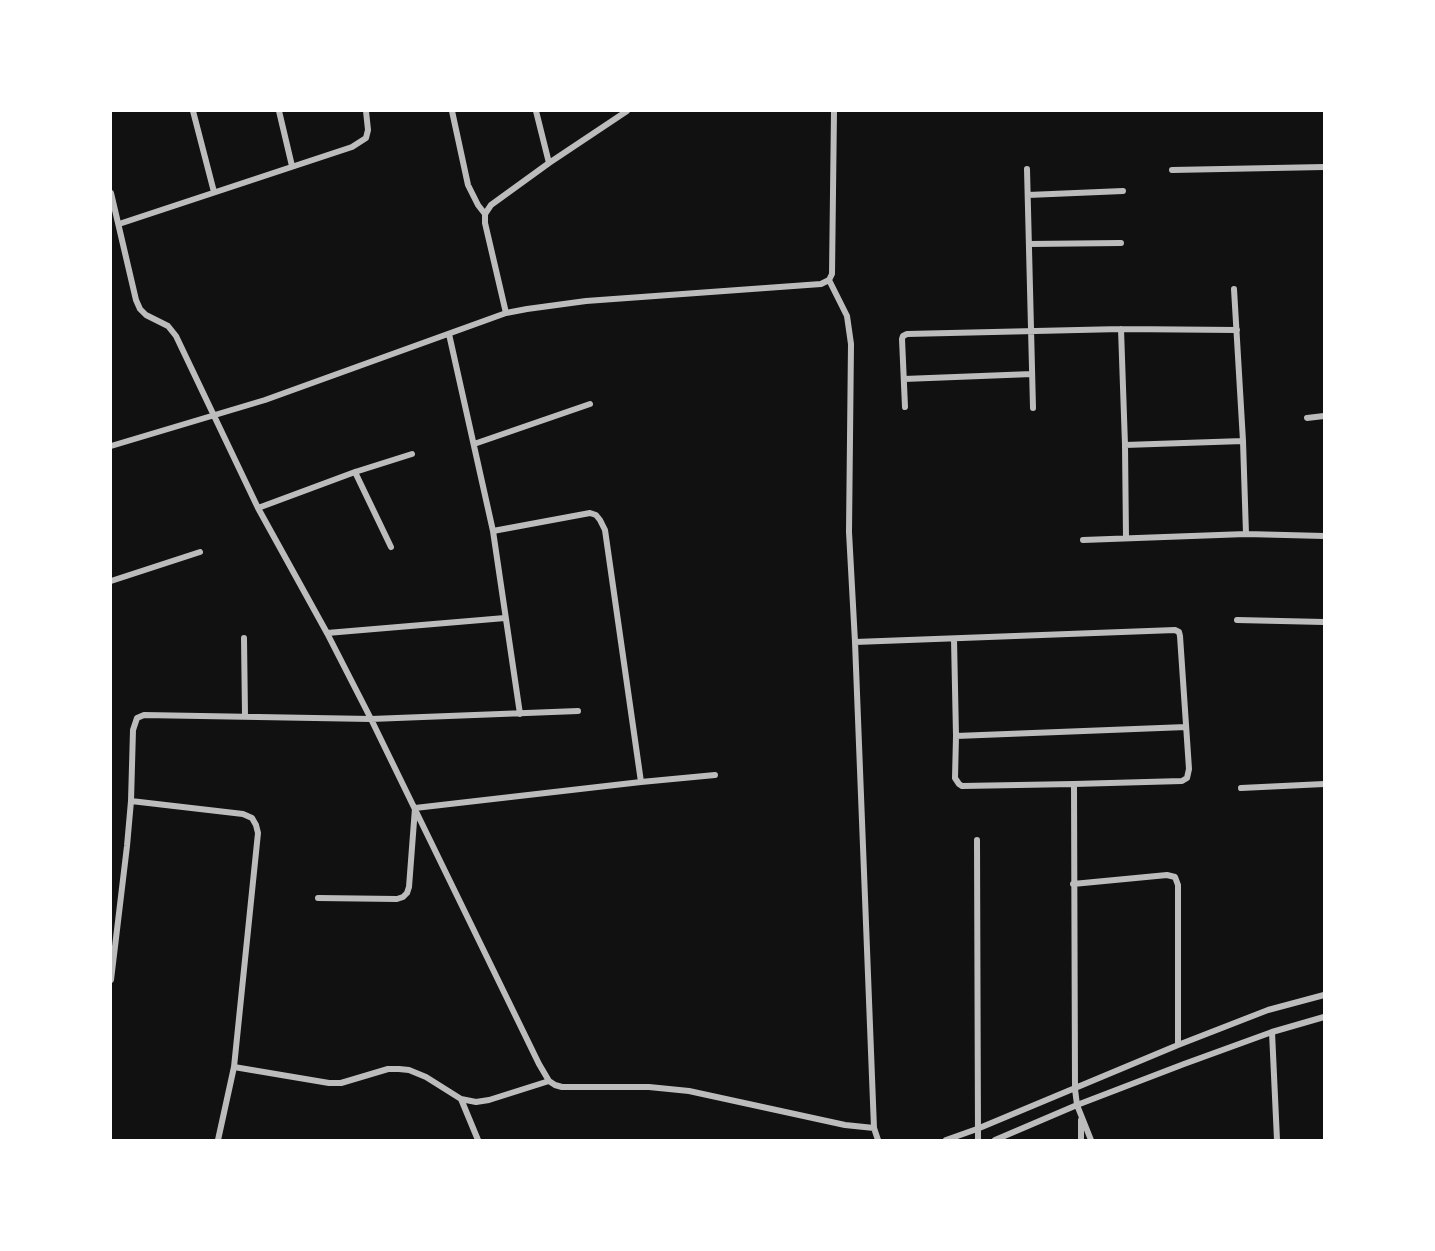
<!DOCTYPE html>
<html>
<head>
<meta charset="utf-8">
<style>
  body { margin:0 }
  #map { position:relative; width:1435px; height:1251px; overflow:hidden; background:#111; font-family:"Work Sans",sans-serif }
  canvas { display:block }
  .frame { position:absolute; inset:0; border:112px solid #fff; pointer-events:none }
</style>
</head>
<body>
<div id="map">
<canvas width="1435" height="1251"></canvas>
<div class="frame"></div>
</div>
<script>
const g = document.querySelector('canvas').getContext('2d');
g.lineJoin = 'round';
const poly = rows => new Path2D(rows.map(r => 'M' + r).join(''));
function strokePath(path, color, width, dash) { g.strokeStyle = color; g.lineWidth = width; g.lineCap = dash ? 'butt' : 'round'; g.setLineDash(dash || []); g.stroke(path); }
strokePath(poly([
  [193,111,214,192],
  [279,111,292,166],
  [452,111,468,185,478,205,485,214],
  [536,111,549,163],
  [834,111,832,274,829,280,847,316,851,344,849,532,855,642,874,1128,878,1140],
  [1027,169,1033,408],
  [1172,170,1324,167],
  [111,193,136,300,140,309,146,315,168,326,176,336,258,508,327,633,371,719,539,1064,549,1081,555,1085,562,1087,649,1087,689,1091,845,1125,874,1128],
  [1028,195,1123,191],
  [119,224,352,147,366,138,368,130,366,111],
  [1029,244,1121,243],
  [1234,289,1243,441,1246,534],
  [506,313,485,223,485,214,491,205,549,163,627,111],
  [1121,329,1125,445,1126,538],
  [449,334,493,531,520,714],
  [904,379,1032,374],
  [905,407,902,339,903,336,907,334,1121,329,1237,330],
  [1307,418,1324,416],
  [474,444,590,404],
  [1125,445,1243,441],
  [111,446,265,400,506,313,527,309,586,301,821,284,829,280],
  [355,472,391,547],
  [258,508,355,472,412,454],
  [493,531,590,513,596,515,600,520,605,530,641,782],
  [1083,540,1246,534,1324,536],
  [111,581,200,552],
  [1237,620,1324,622],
  [327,633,505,618],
  [244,638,245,716],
  [855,642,1175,630,1179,632,1180,636,1189,769,1187,778,1182,781,1074,784,962,786,959,784,955,778,956,736,954,639],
  [956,736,1186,727],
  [1074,784,1075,1089,1077,1105,1091,1140],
  [1241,788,1324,784],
  [131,801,243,814,252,818,256,825,258,833,234,1067,218,1140],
  [977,840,978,1140],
  [1073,884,1167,875,1175,877,1178,885,1178,1045],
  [318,898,397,899,403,897,407,893,409,887,415,808,641,782,715,775],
  [111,980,127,846,131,801,133,730,137,718,144,715,371,719,578,711],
  [1272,1032,1277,1140],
  [234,1067,329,1083,341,1083,388,1069,399,1069,409,1070,426,1077,461,1099,476,1102,489,1100,549,1081],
  [461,1099,478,1140],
  [946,1140,977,1129,1178,1045,1268,1010,1324,995],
  [995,1140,1077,1105,1184,1064,1272,1032,1324,1017],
  [1081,1140,1081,1120]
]), '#bcbcbc', 6);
</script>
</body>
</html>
